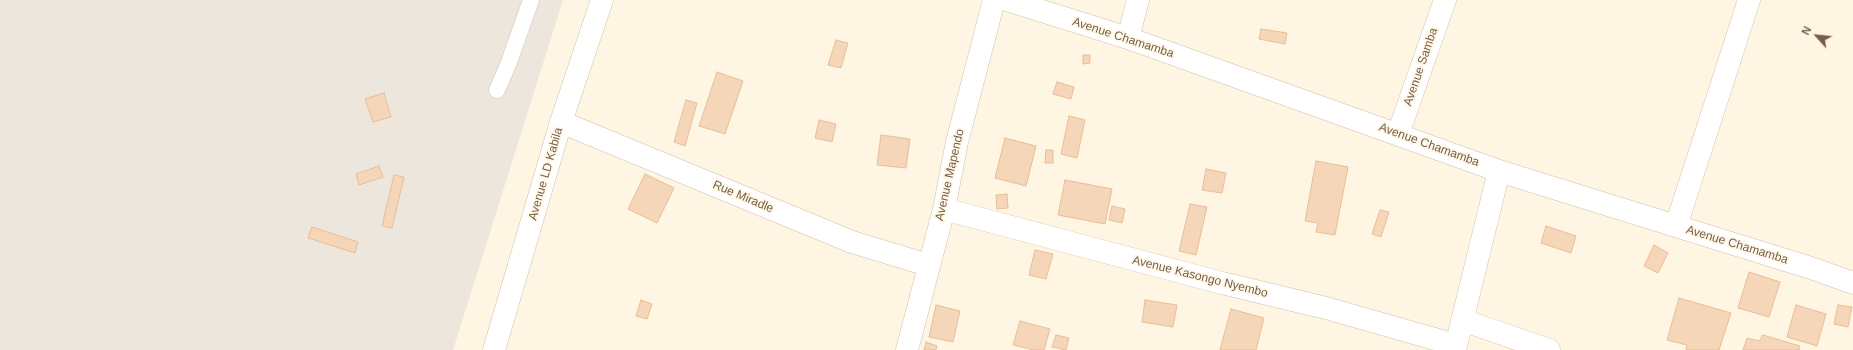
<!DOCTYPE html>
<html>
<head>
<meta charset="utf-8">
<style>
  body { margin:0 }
  #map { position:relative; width:1853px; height:350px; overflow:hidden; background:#fef5e2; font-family:Arial,sans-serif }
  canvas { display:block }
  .north { position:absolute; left:1797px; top:16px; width:40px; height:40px; -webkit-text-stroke:3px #fff9ea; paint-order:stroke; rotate:297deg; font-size:11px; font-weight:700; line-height:16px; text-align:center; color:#775c47 }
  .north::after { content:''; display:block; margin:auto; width:14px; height:18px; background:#775c47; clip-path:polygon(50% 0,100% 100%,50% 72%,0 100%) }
</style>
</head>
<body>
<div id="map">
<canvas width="1853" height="350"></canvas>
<div class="north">N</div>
</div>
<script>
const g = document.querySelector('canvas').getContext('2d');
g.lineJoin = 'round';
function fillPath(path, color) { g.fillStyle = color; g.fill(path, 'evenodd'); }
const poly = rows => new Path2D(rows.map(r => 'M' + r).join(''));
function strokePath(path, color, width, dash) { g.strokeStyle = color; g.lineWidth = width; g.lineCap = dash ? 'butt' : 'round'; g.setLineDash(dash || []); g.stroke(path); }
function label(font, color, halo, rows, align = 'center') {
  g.font = font + ' Arial,sans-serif'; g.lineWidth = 4; g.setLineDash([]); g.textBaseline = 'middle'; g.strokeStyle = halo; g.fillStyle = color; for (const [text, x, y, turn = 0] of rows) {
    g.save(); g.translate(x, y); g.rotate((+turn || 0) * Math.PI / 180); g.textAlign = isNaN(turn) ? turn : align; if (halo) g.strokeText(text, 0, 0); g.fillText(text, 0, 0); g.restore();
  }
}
fillPath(poly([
  [0,0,563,0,453,350,0,350]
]), '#ede6dd');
const building = poly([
  [1261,29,1287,33,1285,44,1259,39,1261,29],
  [836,40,848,43,841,68,828,65,836,40],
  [1083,55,1090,55,1090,63,1083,64,1083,55],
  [717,72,743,81,725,134,699,126,717,72],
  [1057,82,1074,87,1071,99,1053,94,1057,82],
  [384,93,391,117,373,122,365,99,384,93],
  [686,100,697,103,685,146,674,142,686,100],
  [1069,116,1085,120,1077,158,1061,154,1069,116],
  [819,120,836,124,832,142,815,138,819,120],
  [881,135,910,139,906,168,877,165,881,135],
  [1005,138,1036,146,1026,186,995,178,1005,138],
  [1046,150,1053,150,1053,163,1045,163,1046,150],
  [1316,161,1348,167,1335,235,1316,232,1318,223,1305,221,1316,161],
  [379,166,383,177,359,185,356,174,379,166],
  [1206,169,1226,173,1222,193,1202,190,1206,169],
  [645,174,674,188,657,223,628,209,645,174],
  [394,175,404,177,392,228,382,226,394,175],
  [1065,180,1112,189,1105,224,1058,215,1065,180],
  [1007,194,1008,208,997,209,996,195,1007,194],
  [1190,204,1207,207,1196,255,1179,251,1190,204],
  [1112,206,1125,209,1122,223,1109,220,1112,206],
  [1380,210,1389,212,1381,237,1372,234,1380,210],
  [1546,226,1576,236,1571,253,1541,243,1546,226],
  [312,227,358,242,355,253,308,238,312,227],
  [1654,245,1668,253,1658,273,1644,266,1654,245],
  [1035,250,1053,254,1046,279,1029,275,1035,250],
  [1749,272,1780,282,1769,317,1738,308,1749,272],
  [1679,298,1731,313,1719,350,1686,350,1687,345,1667,340,1679,298],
  [641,300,652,304,647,319,636,316,641,300],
  [1145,300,1177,305,1173,327,1142,322,1145,300],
  [936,305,960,311,953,342,929,337,936,305],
  [1796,305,1826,314,1817,346,1787,337,1796,305],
  [1838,305,1852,307,1848,327,1834,324,1838,305],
  [1231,309,1264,318,1256,350,1220,350,1231,309],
  [1020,321,1050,329,1044,350,1034,350,1013,345,1020,321],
  [1056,335,1069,338,1066,350,1052,347,1056,335],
  [1763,335,1800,346,1799,350,1743,350,1747,338,1759,341,1763,335],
  [926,342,937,346,936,350,924,350,926,342]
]);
fillPath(building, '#f5d6b8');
strokePath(building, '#e9bd97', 1);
const lane = poly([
  [497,90,508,65,531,0]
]);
const street = poly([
  [1007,0,1128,38,1499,171,1811,268,1853,283],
  [1128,38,1138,0],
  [561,122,852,242,928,265],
  [1398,134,1445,0],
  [944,209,1222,283,1326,308,1456,345],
  [1676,226,1749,0],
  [1462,320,1549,350],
  [494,350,561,122,602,0],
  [907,350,944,209,957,142,994,0],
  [1455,350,1499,171]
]);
strokePath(lane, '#d2c0ab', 17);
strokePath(street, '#d2c0ab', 23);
strokePath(lane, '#fff', 16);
strokePath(street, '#fff', 22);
label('12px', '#775c47', '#fff9ea', [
  ["Avenue Chamamba",1123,38,18],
  ["Avenue Samba",1421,67,-71],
  ["Avenue Chamamba",1429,145,20],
  ["Avenue LD Kabila",546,174,-74],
  ["Avenue Mapendo",950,175,-77],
  ["Rue Miradle",743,197,23],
  ["Avenue Chamamba",1737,245,17],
  ["Avenue Kasongo Nyembo",1200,277,14]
]);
</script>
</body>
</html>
